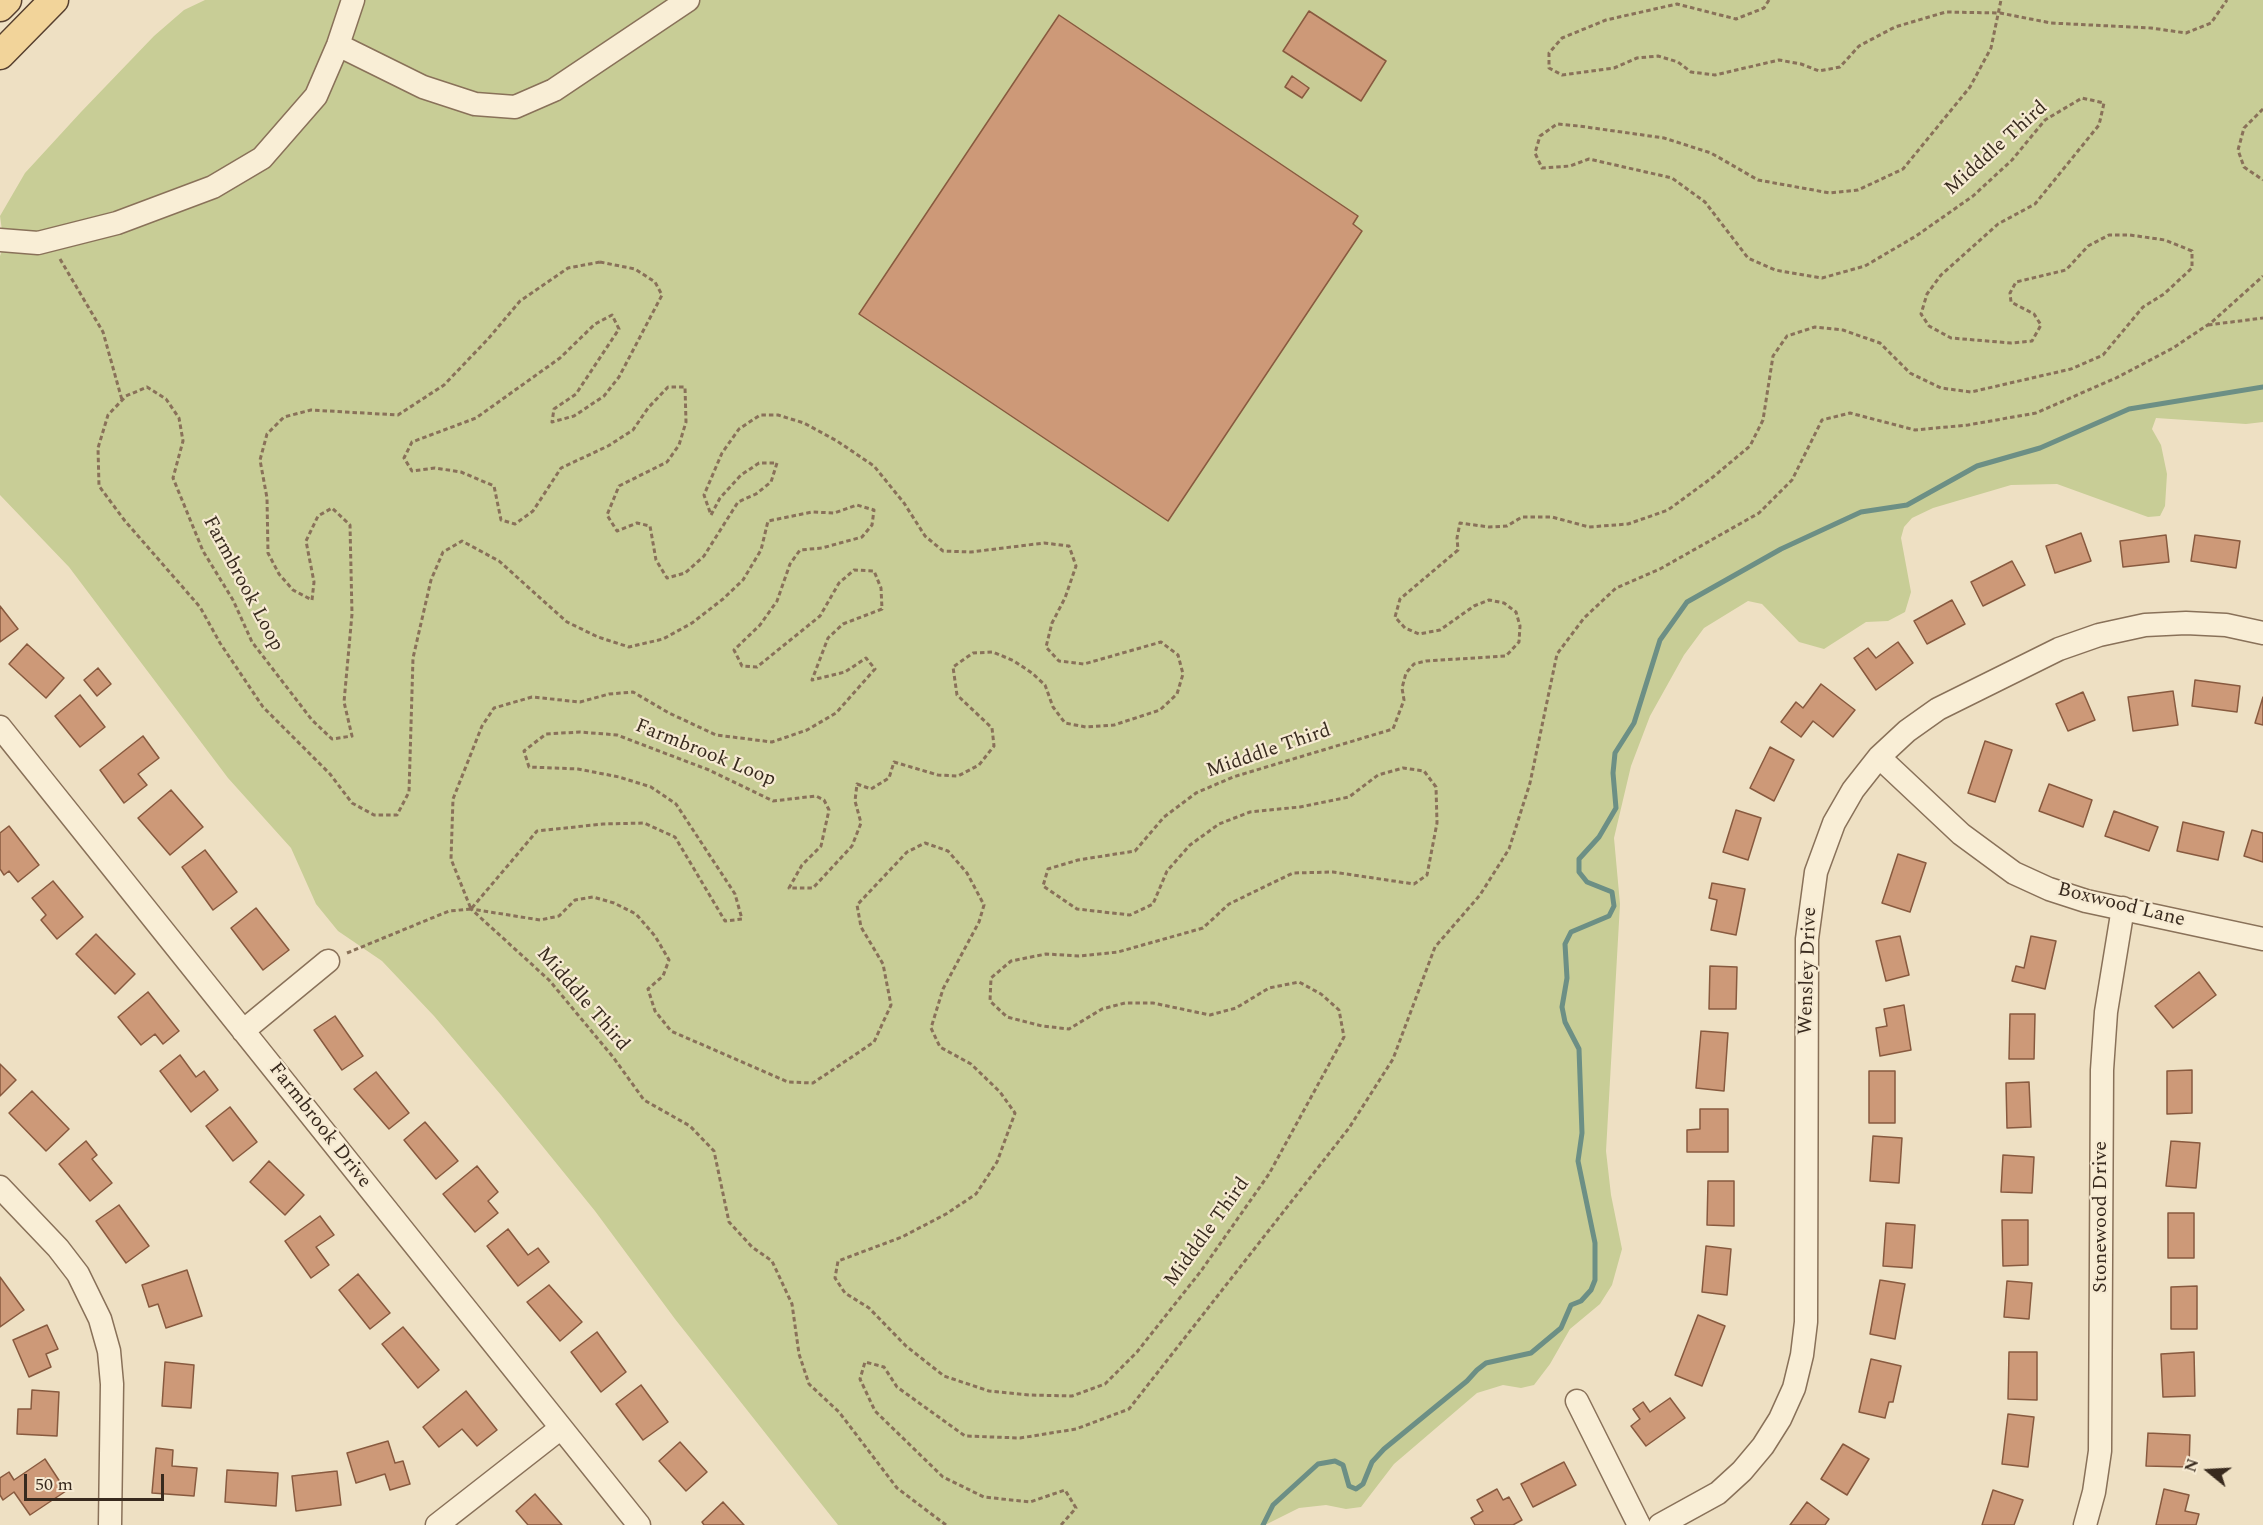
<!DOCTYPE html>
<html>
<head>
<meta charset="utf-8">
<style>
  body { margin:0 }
  #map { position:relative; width:2263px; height:1525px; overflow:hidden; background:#eee0c3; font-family:Spectral,serif }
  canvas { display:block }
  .north { position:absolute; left:2179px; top:1441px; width:60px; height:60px; -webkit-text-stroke:4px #f6ead2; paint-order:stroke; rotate:288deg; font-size:16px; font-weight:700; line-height:24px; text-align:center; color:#382a1e }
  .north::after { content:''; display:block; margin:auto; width:21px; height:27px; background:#382a1e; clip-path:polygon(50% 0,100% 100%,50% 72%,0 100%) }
  .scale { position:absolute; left:24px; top:1474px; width:140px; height:27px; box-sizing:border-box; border:3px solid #382a1e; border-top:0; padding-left:8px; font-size:18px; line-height:21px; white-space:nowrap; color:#382a1e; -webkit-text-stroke:4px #f6ead2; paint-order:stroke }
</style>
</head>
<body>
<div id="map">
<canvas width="2263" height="1525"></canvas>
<div class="north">N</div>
<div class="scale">50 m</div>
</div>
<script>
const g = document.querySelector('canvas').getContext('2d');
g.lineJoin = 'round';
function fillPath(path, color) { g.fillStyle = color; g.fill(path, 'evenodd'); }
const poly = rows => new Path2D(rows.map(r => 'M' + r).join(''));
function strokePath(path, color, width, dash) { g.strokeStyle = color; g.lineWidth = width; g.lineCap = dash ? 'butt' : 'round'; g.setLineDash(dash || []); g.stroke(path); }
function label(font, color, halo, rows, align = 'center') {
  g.font = font + ' Spectral,serif'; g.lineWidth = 4.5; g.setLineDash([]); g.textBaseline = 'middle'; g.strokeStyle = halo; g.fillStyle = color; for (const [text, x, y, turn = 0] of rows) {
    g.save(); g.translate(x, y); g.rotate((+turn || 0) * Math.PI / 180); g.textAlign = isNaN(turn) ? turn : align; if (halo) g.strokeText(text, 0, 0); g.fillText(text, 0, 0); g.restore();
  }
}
fillPath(poly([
  [205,0,2263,0,2263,422,2246,424,2156,418,2152,429,2161,445,2167,474,2165,506,2160,516,2148,517,2057,484,2011,485,1933,508,1912,518,1904,527,1901,538,1911,592,1905,612,1888,621,1866,622,1824,649,1799,642,1762,604,1748,601,1704,628,1684,655,1650,716,1631,766,1614,838,1620,904,1606,1151,1611,1195,1622,1249,1612,1285,1600,1304,1570,1329,1550,1364,1534,1385,1521,1388,1503,1385,1477,1393,1394,1464,1361,1507,1346,1509,1326,1505,1299,1508,1265,1525,838,1525,675,1319,595,1211,501,1095,434,1016,382,961,338,931,316,904,291,848,228,778,69,567,0,495,0,256,4,245,0,216,25,173,81,112,154,36,184,10]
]), '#c8cd96');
strokePath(poly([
  [1263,1525,1273,1505,1318,1464,1335,1461,1343,1465,1349,1486,1356,1489,1363,1484,1372,1462,1384,1449,1467,1381,1477,1370,1486,1363,1531,1353,1561,1328,1571,1305,1581,1301,1591,1290,1595,1280,1595,1243,1578,1161,1582,1133,1579,1049,1565,1022,1562,1007,1567,978,1565,944,1571,932,1609,916,1614,906,1612,892,1587,882,1579,872,1579,859,1599,837,1616,808,1613,773,1615,753,1634,723,1660,640,1687,602,1781,549,1861,512,1907,505,1977,466,2040,448,2129,409,2263,387]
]), '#6c8f85', 5);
const building = poly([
  [1309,11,1386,61,1361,101,1283,51,1309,11],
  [1059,15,1358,216,1353,224,1362,231,1168,521,859,314,1059,15],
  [1292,76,1309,88,1302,98,1285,87,1292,76],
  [2081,533,2091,561,2055,573,2046,546,2081,533],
  [2166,535,2169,562,2123,567,2120,541,2166,535],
  [2195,535,2240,541,2236,568,2191,561,2195,535],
  [2012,561,2025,585,1983,606,1971,582,2012,561],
  [1952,600,1965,624,1927,644,1914,621,1952,600],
  [0,606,18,629,0,642,0,606],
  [1898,642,1913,663,1876,690,1854,658,1868,648,1876,658,1898,642],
  [27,644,64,678,46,698,9,664,27,644],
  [98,668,111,684,97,696,84,680,98,668],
  [2195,680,2240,686,2237,712,2192,706,2195,680],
  [1821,684,1855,710,1833,737,1813,721,1801,737,1781,722,1796,702,1803,708,1821,684],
  [2173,691,2178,725,2133,731,2128,697,2173,691],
  [2083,692,2095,720,2068,731,2056,704,2083,692],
  [80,695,105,727,80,747,55,716,80,695],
  [2263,697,2263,725,2255,723,2263,697],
  [143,736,159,758,138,774,147,785,124,803,100,770,143,736],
  [1985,741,2012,750,1995,802,1968,793,1985,741],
  [1770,747,1794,760,1774,801,1750,788,1770,747],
  [2049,784,2092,800,2083,827,2039,811,2049,784],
  [171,790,203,827,170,855,138,818,171,790],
  [1736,810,1761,818,1748,860,1723,852,1736,810],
  [2114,811,2158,827,2149,851,2105,836,2114,811],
  [2183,822,2224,832,2218,860,2177,851,2183,822],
  [9,826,39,865,18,882,9,871,4,875,0,869,0,833,9,826],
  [2252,830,2263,833,2263,862,2244,856,2252,830],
  [205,850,237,892,213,910,182,867,205,850],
  [1898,854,1926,863,1910,912,1882,903,1898,854],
  [53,881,83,917,57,939,41,920,46,915,32,898,53,881],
  [1712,883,1745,889,1736,935,1711,930,1717,900,1709,898,1712,883],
  [256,908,289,950,263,970,231,928,256,908],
  [96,934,135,974,115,994,76,954,96,934],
  [1900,936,1909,975,1886,981,1876,941,1900,936],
  [2031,936,2056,941,2045,989,2012,981,2016,966,2024,968,2031,936],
  [1710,966,1737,967,1736,1009,1709,1009,1710,966],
  [2199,972,2216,995,2173,1028,2155,1006,2199,972],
  [148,992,179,1031,163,1044,155,1034,141,1045,118,1017,148,992],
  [1904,1005,1911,1050,1880,1056,1876,1028,1887,1026,1884,1009,1904,1005],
  [2010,1014,2035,1014,2034,1059,2009,1059,2010,1014],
  [335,1016,363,1056,342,1070,314,1030,335,1016],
  [1701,1031,1728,1033,1724,1091,1696,1088,1701,1031],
  [180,1055,196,1077,204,1071,218,1090,191,1112,160,1071,180,1055],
  [0,1064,16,1080,0,1096,0,1064],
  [2192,1070,2192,1113,2167,1114,2167,1071,2192,1070],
  [1869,1071,1895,1071,1895,1123,1869,1123,1869,1071],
  [376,1072,409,1113,389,1129,354,1089,376,1072],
  [2029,1082,2031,1127,2007,1128,2006,1083,2029,1082],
  [32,1091,69,1129,46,1151,9,1113,32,1091],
  [230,1107,257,1142,233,1161,206,1126,230,1107],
  [1700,1109,1728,1109,1728,1152,1687,1152,1687,1130,1700,1129,1700,1109],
  [425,1122,458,1161,436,1179,404,1140,425,1122],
  [1873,1136,1902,1138,1899,1183,1870,1181,1873,1136],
  [86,1141,97,1155,92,1159,112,1183,90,1201,59,1164,86,1141],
  [2171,1141,2200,1143,2196,1188,2166,1186,2171,1141],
  [2003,1155,2034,1157,2032,1193,2001,1192,2003,1155],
  [269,1161,304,1195,285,1215,250,1182,269,1161],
  [477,1166,498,1192,488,1201,498,1213,475,1232,443,1194,477,1166],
  [1708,1181,1734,1181,1734,1226,1707,1225,1708,1181],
  [119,1205,149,1246,126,1263,96,1221,119,1205],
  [2168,1213,2194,1213,2194,1258,2168,1258,2168,1213],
  [320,1216,334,1235,316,1247,329,1265,311,1278,285,1241,320,1216],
  [2002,1220,2028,1220,2028,1265,2003,1266,2002,1220],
  [1886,1223,1915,1225,1912,1268,1883,1266,1886,1223],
  [508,1229,528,1255,538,1248,549,1262,518,1286,487,1246,508,1229],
  [1706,1246,1731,1249,1727,1295,1702,1292,1706,1246],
  [187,1270,202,1316,166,1328,158,1304,149,1307,142,1285,187,1270],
  [358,1274,390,1313,370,1329,339,1290,358,1274],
  [0,1277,24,1310,0,1327,0,1277],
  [1880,1280,1905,1284,1895,1339,1870,1334,1880,1280],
  [2007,1281,2032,1283,2029,1319,2004,1317,2007,1281],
  [549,1285,582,1322,560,1341,527,1302,549,1285],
  [2197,1286,2197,1329,2171,1329,2171,1287,2197,1286],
  [1698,1315,1725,1326,1702,1386,1675,1375,1698,1315],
  [47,1325,58,1349,46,1354,51,1367,29,1377,13,1340,47,1325],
  [403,1327,439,1370,418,1388,382,1344,403,1327],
  [597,1332,626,1372,601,1392,571,1352,597,1332],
  [2009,1352,2037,1352,2037,1400,2008,1399,2009,1352],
  [2194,1352,2195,1396,2163,1397,2161,1354,2194,1352],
  [1871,1359,1901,1366,1893,1402,1889,1402,1885,1418,1859,1412,1871,1359],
  [165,1362,194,1365,191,1408,162,1406,165,1362],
  [641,1385,668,1422,643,1440,616,1404,641,1385],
  [32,1390,59,1392,57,1436,17,1434,18,1409,31,1409,32,1390],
  [466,1391,497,1430,477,1446,462,1429,439,1447,423,1427,466,1391],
  [1670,1398,1685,1418,1646,1446,1631,1426,1640,1419,1633,1409,1643,1402,1650,1412,1670,1398],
  [2008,1414,2034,1417,2028,1467,2002,1464,2008,1414],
  [2148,1433,2190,1435,2189,1467,2146,1466,2148,1433],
  [388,1441,395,1463,403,1461,410,1484,390,1490,385,1474,356,1483,347,1453,388,1441],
  [680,1442,707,1472,686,1491,659,1461,680,1442],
  [1843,1444,1869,1459,1847,1495,1821,1479,1843,1444],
  [156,1448,173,1450,172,1466,197,1468,194,1496,152,1493,156,1448],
  [45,1459,66,1491,30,1515,14,1492,3,1500,0,1495,0,1478,9,1472,14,1480,45,1459],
  [1564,1462,1576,1485,1533,1507,1521,1484,1564,1462],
  [227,1470,278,1473,276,1506,225,1502,227,1470],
  [337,1471,341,1505,296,1511,292,1476,337,1471],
  [1497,1489,1503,1500,1509,1497,1522,1520,1513,1525,1475,1525,1471,1518,1483,1511,1477,1500,1497,1489],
  [2164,1489,2189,1495,2185,1511,2199,1514,2196,1525,2156,1525,2164,1489],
  [1993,1490,2023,1500,2014,1525,1982,1525,1993,1490],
  [535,1494,562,1525,528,1525,516,1511,535,1494],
  [723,1502,744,1525,704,1525,702,1522,723,1502],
  [1807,1502,1829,1519,1825,1525,1790,1525,1807,1502]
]);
fillPath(building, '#cd9978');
strokePath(building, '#885a3f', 1.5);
const minor = poly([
  [338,45,423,87,475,104,515,107,554,90,688,0],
  [0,240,38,243,117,223,213,187,262,158,316,96,338,45,353,0],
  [0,727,639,1525],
  [1879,757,1961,834,2014,873,2049,889,2086,901,2263,939],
  [243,1031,328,961],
  [0,1187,58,1248,78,1274,100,1319,109,1351,112,1384,110,1525],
  [1577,1401,1639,1525],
  [437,1525,561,1428],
  [1660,1525,1718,1493,1742,1471,1763,1446,1780,1419,1794,1388,1802,1355,1806,1322,1807,939,1816,872,1834,823,1853,790,1879,757,1907,731,1938,709,2059,649,2099,635,2145,625,2186,623,2226,625,2263,633],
  [2085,1525,2094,1492,2100,1451,2102,1070,2106,1012,2123,908]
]);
const major = poly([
  [0,7,7,0],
  [0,55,54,0]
]);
strokePath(minor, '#897159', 25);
strokePath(major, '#563f2e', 31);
strokePath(poly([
  [1769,0,1764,8,1736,19,1677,4,1606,20,1562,38,1549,53,1549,68,1562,75,1614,68,1637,58,1658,56,1678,62,1691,72,1715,75,1779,60,1801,64,1819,71,1840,67,1859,46,1895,27,1946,12,2000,13,2051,23,2151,28,2186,33,2211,23,2227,0],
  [2263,109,2244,128,2238,150,2244,167,2263,180],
  [60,259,103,332,122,400],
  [600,262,635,269,655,282,662,295,619,377,604,396,574,416,552,422,554,409,576,394,619,329,612,315,595,324,560,358,476,418,412,442,404,458,412,471,435,468,461,472,494,486,501,520,515,524,533,511,561,468,608,446,633,430,648,408,668,387,685,387,686,422,679,445,667,462,619,486,607,515,617,531,637,523,650,526,656,560,667,578,685,573,704,556,738,502,756,494,771,482,777,463,759,463,741,475,720,498,711,515,704,495,722,453,739,429,760,415,778,415,804,423,837,441,874,466,904,503,925,536,943,551,971,552,1044,543,1069,546,1076,566,1065,598,1052,623,1046,647,1059,661,1084,664,1161,642,1178,655,1183,674,1177,694,1160,710,1114,725,1086,727,1065,723,1053,707,1045,685,1032,673,1014,661,993,652,973,653,953,667,957,695,992,728,994,746,979,765,958,776,938,775,894,762,889,778,871,789,857,784,855,801,861,823,852,846,813,888,789,888,802,865,821,846,829,810,824,800,816,796,773,801,709,770,617,735,580,732,546,734,524,751,529,767,578,769,619,777,651,787,676,804,735,894,742,919,725,921,675,837,644,823,603,824,537,831,471,909,451,859,453,799,482,726,494,708,532,697,580,702,609,694,633,692,669,713,716,735,772,742,807,730,836,713,875,669,866,658,845,672,812,680,828,638,843,624,882,609,881,588,874,571,854,570,839,583,820,616,757,667,742,666,734,650,760,625,777,601,790,564,800,550,822,548,862,537,872,525,874,510,857,505,834,513,812,512,768,521,761,550,743,580,723,599,692,623,663,639,629,647,598,637,567,622,499,561,462,541,443,552,431,580,413,658,409,792,397,815,374,815,352,803,330,774,263,707,220,643,200,607,125,521,99,486,98,448,108,415,126,396,147,387,166,399,179,418,183,441,173,478,203,551,233,600,252,642,312,720,332,739,352,736,344,702,352,614,350,525,332,508,318,516,306,541,314,582,312,600,293,590,279,574,268,553,267,498,260,460,267,434,284,417,311,410,398,415,444,385,488,339,520,301,568,268,600,262],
  [2208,325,2263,318],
  [347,953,449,911,471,909],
  [946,1525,897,1488,839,1412,809,1384,799,1354,792,1304,772,1261,752,1247,729,1222,714,1151,690,1126,644,1100,613,1057,549,980,471,909,540,920,559,916,575,900,593,897,614,903,636,914,655,936,669,960,663,976,648,989,655,1011,671,1031,788,1082,813,1083,874,1042,891,1005,883,964,861,927,857,905,907,852,925,843,948,851,967,873,984,905,979,922,943,989,931,1028,940,1047,971,1064,1000,1092,1015,1113,997,1162,976,1194,946,1214,902,1237,838,1261,835,1278,845,1293,869,1308,906,1346,944,1376,989,1391,1030,1395,1072,1396,1105,1384,1137,1352,1201,1271,1269,1174,1344,1037,1339,1010,1321,994,1299,982,1269,988,1236,1008,1210,1015,1153,1003,1125,1003,1102,1009,1069,1029,1042,1026,1007,1017,990,1001,991,978,1011,961,1046,954,1079,956,1118,952,1203,928,1229,904,1293,873,1333,872,1414,884,1427,875,1437,823,1436,787,1424,771,1403,768,1378,775,1349,797,1300,807,1250,812,1219,824,1190,845,1167,871,1153,904,1130,915,1077,909,1043,886,1048,869,1078,860,1135,851,1164,817,1196,793,1233,777,1393,729,1404,700,1402,688,1406,673,1414,664,1426,661,1506,656,1519,642,1520,626,1516,612,1504,603,1489,600,1474,606,1440,630,1419,634,1405,628,1395,617,1400,599,1458,550,1457,538,1460,523,1489,527,1507,526,1522,517,1552,517,1589,527,1628,524,1668,510,1713,477,1750,446,1763,420,1773,356,1787,336,1815,327,1843,330,1880,343,1910,373,1941,388,1971,392,2071,369,2103,355,2143,307,2164,294,2192,268,2192,251,2165,240,2130,235,2109,235,2088,246,2066,270,2016,282,2010,293,2011,302,2034,314,2041,325,2032,341,2011,343,1951,338,1929,326,1921,314,1927,294,1941,275,1998,224,2035,204,2099,125,2104,103,2082,98,2045,120,2012,160,1973,196,1916,236,1865,266,1822,278,1775,270,1748,258,1705,202,1672,178,1589,159,1570,166,1542,168,1535,153,1540,136,1557,124,1579,126,1664,138,1711,153,1758,180,1830,193,1858,190,1903,169,1970,87,1991,48,2001,0],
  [1061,1525,1076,1508,1065,1490,1030,1502,984,1497,943,1477,875,1411,860,1379,865,1362,884,1367,897,1387,965,1436,1020,1438,1076,1429,1129,1409,1349,1128,1393,1059,1435,947,1480,895,1509,849,1530,783,1557,654,1584,618,1616,588,1660,569,1759,513,1792,480,1822,420,1850,413,1915,430,1968,425,2036,413,2116,378,2173,348,2212,322,2263,276]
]), '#897159', 3, [4.5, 3]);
strokePath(minor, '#f9eed6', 22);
strokePath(major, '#f2d49a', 28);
label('20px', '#382a1e', '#f6ead2', [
  ["Midddle Third",1997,149,-42],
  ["Farmbrook Loop",242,584,62],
  ["Midddle Third",1269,752,-19],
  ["Farmbrook Loop",705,754,22],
  ["Boxwood Lane",2121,906,14],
  ["Wensley Drive",1809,971,-88],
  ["Midddle Third",582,1000,49],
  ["Farmbrook Drive",319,1126,52],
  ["Stonewood Drive",2102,1217,-90],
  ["Midddle Third",1208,1233,-54]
]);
</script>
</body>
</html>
